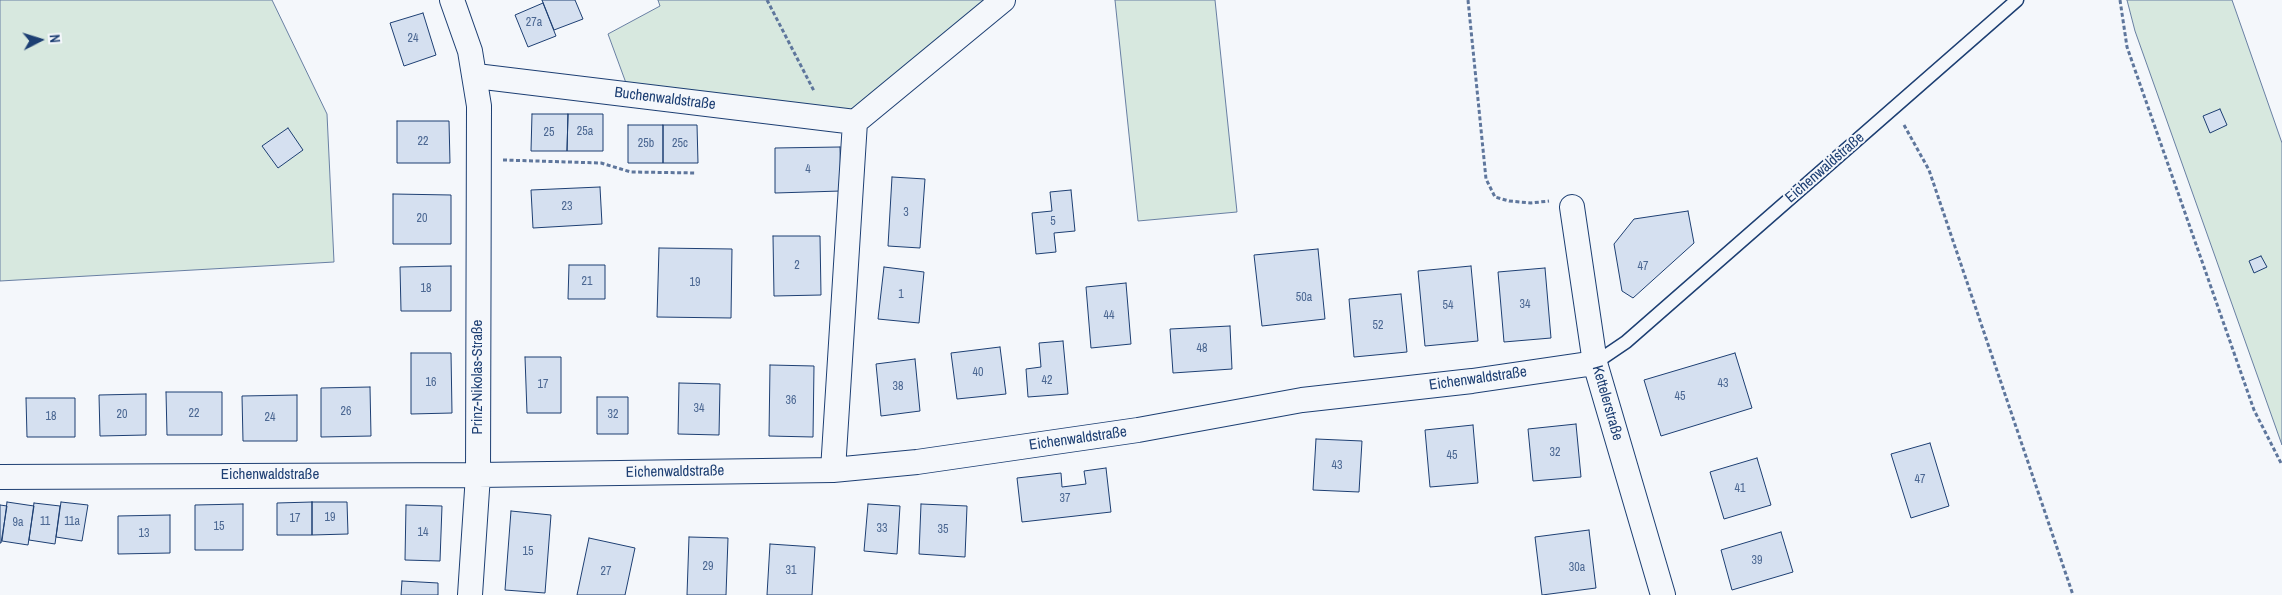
<!DOCTYPE html>
<html>
<head>
<meta charset="utf-8">
<style>
  body { margin:0 }
  #map { position:relative; width:2282px; height:595px; overflow:hidden; background:#f4f7fb; font-family:"Archivo Narrow",sans-serif }
  canvas { display:block }
  .north { position:absolute; left:15px; top:15px; width:50px; height:50px; -webkit-text-stroke:4px #f4f7fb; paint-order:stroke; rotate:85deg; font-size:14px; font-weight:700; line-height:20px; text-align:center; color:#1d3f73 }
  .north::after { content:''; display:block; margin:auto; width:18px; height:22px; background:#1d3f73; clip-path:polygon(50% 0,100% 100%,50% 72%,0 100%) }
</style>
</head>
<body>
<div id="map">
<canvas width="2282" height="595"></canvas>
<div class="north">N</div>
</div>
<script>
const g = document.querySelector('canvas').getContext('2d');
g.lineJoin = 'round';
function fillPath(path, color) { g.fillStyle = color; g.fill(path, 'evenodd'); }
const poly = rows => new Path2D(rows.map(r => 'M' + r).join(''));
function strokePath(path, color, width, dash) { g.strokeStyle = color; g.lineWidth = width; g.lineCap = dash ? 'butt' : 'round'; g.setLineDash(dash || []); g.stroke(path); }
function label(font, color, halo, rows, align = 'center') {
  g.font = font + ' "Archivo Narrow",sans-serif'; g.lineWidth = 4; g.setLineDash([]); g.textBaseline = 'middle'; g.strokeStyle = halo; g.fillStyle = color; for (const [text, x, y, turn = 0] of rows) {
    g.save(); g.translate(x, y); g.rotate((+turn || 0) * Math.PI / 180); g.textAlign = isNaN(turn) ? turn : align; if (halo) g.strokeText(text, 0, 0); g.fillText(text, 0, 0); g.restore();
  }
}
const green = poly([
  [0,0,272,0,327,114,334,262,0,281,0,0],
  [658,0,992,0,847,113,626,83,608,34,660,6,658,0],
  [1115,0,1215,0,1237,212,1138,221,1115,0],
  [2127,0,2232,0,2282,143,2282,445,2135,31,2127,0]
]);
fillPath(green, '#d7e8df');
strokePath(green, '#687fa3', 1);
const building = poly([
  [542,0,575,0,583,19,554,30,542,0],
  [543,3,556,36,528,47,515,15,543,3],
  [423,13,436,55,404,66,390,23,423,13],
  [2220,109,2227,125,2210,133,2203,116,2220,109],
  [532,114,568,114,567,151,531,151,532,114],
  [568,114,603,114,603,151,567,151,568,114],
  [397,121,449,121,450,163,397,163,397,121],
  [628,125,663,125,663,163,628,163,628,125],
  [663,125,697,125,698,163,663,163,663,125],
  [288,128,303,150,278,168,262,146,288,128],
  [840,147,841,191,775,193,775,148,840,147],
  [892,177,925,179,920,248,888,246,892,177],
  [600,187,602,224,533,228,531,190,600,187],
  [1071,190,1075,231,1054,233,1056,252,1036,254,1032,213,1052,211,1050,192,1071,190],
  [393,194,451,195,451,244,393,244,393,194],
  [1688,211,1694,243,1633,298,1622,291,1614,244,1634,219,1688,211],
  [773,236,820,236,821,295,774,296,773,236],
  [659,248,732,249,731,318,657,317,659,248],
  [1318,249,1325,319,1262,326,1254,255,1318,249],
  [2261,256,2267,267,2254,273,2249,261,2261,256],
  [569,265,605,265,605,299,568,299,569,265],
  [451,266,451,311,401,311,400,267,451,266],
  [1471,266,1478,341,1425,346,1418,271,1471,266],
  [884,267,924,272,919,323,878,319,884,267],
  [1545,268,1551,338,1504,342,1498,272,1545,268],
  [1126,283,1131,344,1091,348,1086,287,1126,283],
  [1401,294,1407,352,1354,357,1349,299,1401,294],
  [1230,326,1232,369,1173,373,1170,329,1230,326],
  [1063,341,1068,394,1028,397,1026,369,1041,367,1039,343,1063,341],
  [1000,347,1006,394,957,399,951,353,1000,347],
  [411,353,451,353,452,413,411,414,411,353],
  [1735,353,1752,408,1661,436,1644,380,1735,353],
  [525,357,561,357,561,413,527,413,525,357],
  [915,359,920,411,881,416,876,364,915,359],
  [770,365,814,366,813,437,769,436,770,365],
  [679,383,720,384,719,435,678,434,679,383],
  [370,387,371,436,321,437,321,388,370,387],
  [166,392,222,392,222,435,167,435,166,392],
  [146,394,146,435,100,436,99,395,146,394],
  [297,395,297,441,243,441,242,396,297,395],
  [597,397,628,397,628,434,597,434,597,397],
  [26,398,75,398,75,437,27,437,26,398],
  [1576,424,1581,477,1533,481,1528,429,1576,424],
  [1473,425,1478,483,1430,487,1425,430,1473,425],
  [1316,439,1362,441,1359,492,1313,490,1316,439],
  [1930,443,1949,506,1911,518,1891,454,1930,443],
  [1757,458,1771,505,1724,519,1710,472,1757,458],
  [1106,468,1111,512,1022,522,1017,478,1061,473,1062,487,1086,484,1084,471,1106,468],
  [7,502,34,506,28,545,2,541,7,502],
  [61,502,88,505,82,541,56,537,61,502],
  [312,502,312,535,277,535,277,503,312,502],
  [312,502,347,502,348,534,312,535,312,502],
  [34,503,60,506,55,544,29,540,34,503],
  [243,504,243,550,195,550,195,505,243,504],
  [868,504,900,506,897,554,864,551,868,504],
  [921,504,967,506,965,557,919,554,921,504],
  [0,505,7,506,1,543,0,543,0,505],
  [406,505,442,506,440,561,405,560,406,505],
  [511,511,551,515,545,593,505,590,511,511],
  [170,515,170,553,118,554,118,516,170,515],
  [1589,530,1596,588,1542,595,1535,537,1589,530],
  [1781,532,1793,572,1732,590,1721,550,1781,532],
  [689,537,728,538,726,595,687,595,689,537],
  [589,538,635,548,625,595,577,595,589,538],
  [770,544,815,547,812,595,767,595,770,544],
  [402,581,438,583,438,595,401,595,402,581]
]);
fillPath(building, '#d5e0f0');
strokePath(building, '#1d3f73', 1);
const lane = poly([
  [1595,363,1626,342,2017,0]
]);
const street = poly([
  [452,0,470,51,479,106,478,475,470,595],
  [476,76,855,122],
  [1572,207,1595,363,1663,595],
  [833,470,855,122,1003,0],
  [0,477,478,475,833,470,917,462,1138,430,1302,400,1472,381,1595,363]
]);
strokePath(lane, '#1d3f73', 15);
strokePath(street, '#1d3f73', 26);
strokePath(poly([
  [767,0,814,91],
  [1468,0,1486,179,1495,197,1509,201,1531,203,1549,201],
  [2120,0,2127,47,2254,410,2282,465],
  [1904,125,1929,170,2073,595],
  [503,160,601,163,631,172,696,173]
]), '#5e769c', 3, [4, 2.5]);
strokePath(lane, '#f4f7fb', 12);
strokePath(street, '#f4f7fb', 24);
label('12px', '#4b6792', null, [
  ["27a",534,23],
  ["24",413,39],
  ["25a",585,132],
  ["25",549,133],
  ["22",423,142],
  ["25b",646,144],
  ["25c",680,144],
  ["4",808,170],
  ["23",567,207],
  ["3",906,213],
  ["20",422,219],
  ["5",1053,222],
  ["2",797,266],
  ["47",1643,267],
  ["21",587,282],
  ["19",695,283],
  ["18",426,289],
  ["1",901,295],
  ["50a",1304,298],
  ["34",1525,305],
  ["54",1448,306],
  ["44",1109,316],
  ["52",1378,326],
  ["48",1202,349],
  ["40",978,373],
  ["42",1047,381],
  ["16",431,383],
  ["43",1723,384],
  ["17",543,385],
  ["38",898,387],
  ["45",1680,397],
  ["36",791,401],
  ["34",699,409],
  ["26",346,412],
  ["22",194,414],
  ["20",122,415],
  ["32",613,415],
  ["18",51,417],
  ["24",270,418],
  ["32",1555,453],
  ["45",1452,456],
  ["43",1337,466],
  ["47",1920,480],
  ["41",1740,489],
  ["37",1065,499],
  ["19",330,518],
  ["17",295,519],
  ["11",45,522],
  ["11a",72,522],
  ["9a",18,523],
  ["15",219,527],
  ["33",882,529],
  ["35",943,530],
  ["14",423,533],
  ["13",144,534],
  ["15",528,552],
  ["39",1757,561],
  ["29",708,567],
  ["30a",1577,568],
  ["31",791,571],
  ["27",606,572]
]);
label('15px', '#1d3f73', '#f4f7fb', [
  ["Buchenwaldstraße",665,99,7],
  ["Eichenwaldstraße",1825,168,-41],
  ["Prinz-Nikolas-Straße",478,377,-90],
  ["Eichenwaldstraße",1478,379,-8],
  ["Kettelerstraße",1607,403,74],
  ["Eichenwaldstraße",1078,439,-8],
  ["Eichenwaldstraße",675,472,-1],
  ["Eichenwaldstraße",270,475]
]);
</script>
</body>
</html>
